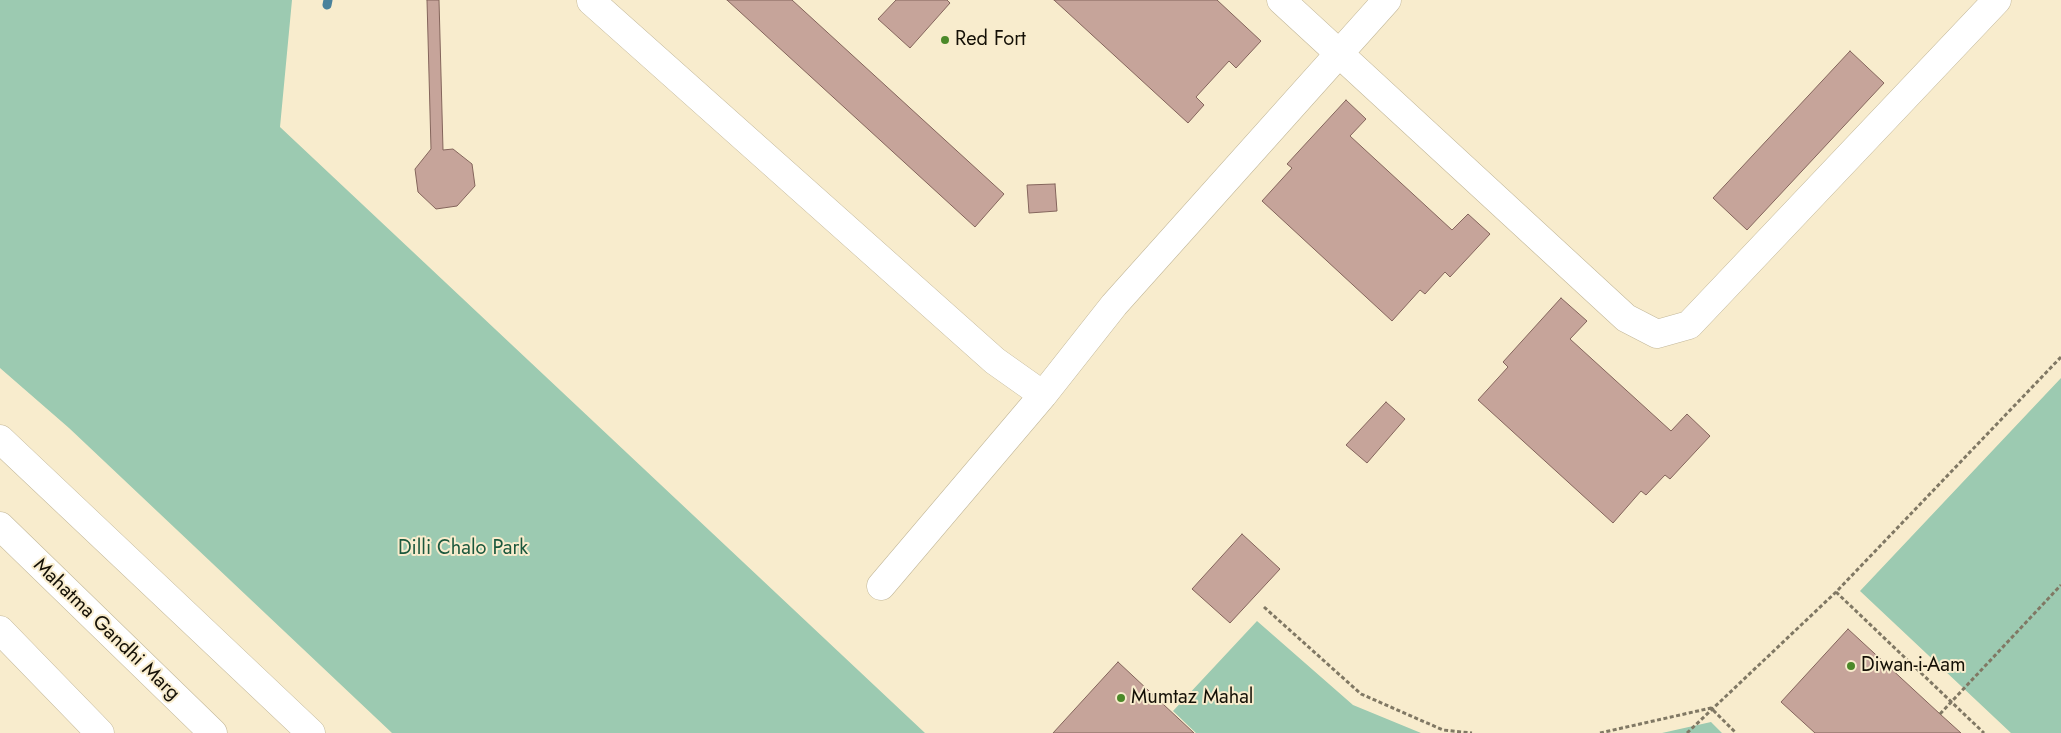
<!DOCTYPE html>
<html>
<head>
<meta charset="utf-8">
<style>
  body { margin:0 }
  canvas { display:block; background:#f8eccd }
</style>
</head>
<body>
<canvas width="2061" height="733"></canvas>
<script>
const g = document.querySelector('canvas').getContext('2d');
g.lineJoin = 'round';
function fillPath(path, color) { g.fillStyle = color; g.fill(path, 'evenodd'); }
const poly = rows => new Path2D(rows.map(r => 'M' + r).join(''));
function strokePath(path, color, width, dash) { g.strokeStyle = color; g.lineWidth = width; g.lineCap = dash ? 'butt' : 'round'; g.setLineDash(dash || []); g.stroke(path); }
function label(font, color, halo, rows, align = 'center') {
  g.font = font + ' Jost,sans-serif'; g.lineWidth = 4; g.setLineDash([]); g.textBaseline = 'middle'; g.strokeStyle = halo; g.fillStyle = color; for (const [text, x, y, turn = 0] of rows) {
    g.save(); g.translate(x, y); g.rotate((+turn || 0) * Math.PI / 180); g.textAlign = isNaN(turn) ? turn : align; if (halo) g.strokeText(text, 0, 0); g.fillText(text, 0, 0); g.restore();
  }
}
fillPath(poly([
  [0,0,292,0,280,127,925,733,392,733,69,428,0,368],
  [2061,378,2061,733,2011,733,1860,591],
  [1257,621,1353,705,1421,733,1196,733,1173,711],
  [1711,722,1722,733,1662,733]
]), '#9ccab1');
strokePath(poly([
  [327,5,328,0]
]), '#4a829b', 9);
const building = poly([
  [427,0,439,0,443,150,453,149,472,164,475,186,457,206,436,209,418,192,415,169,431,149,427,0],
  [727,0,792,0,1004,194,975,227,727,0],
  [896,0,947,0,950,3,910,48,878,19,896,0],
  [1054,0,1217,0,1261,41,1236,68,1229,61,1196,97,1204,105,1188,123,1054,0],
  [1850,51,1884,83,1747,230,1713,198,1850,51],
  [1346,100,1366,119,1350,136,1452,230,1468,214,1490,234,1450,277,1445,272,1425,294,1420,290,1392,321,1262,201,1292,168,1287,164,1346,100],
  [1055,184,1057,211,1029,213,1027,185,1055,184],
  [1561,298,1587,321,1570,339,1671,431,1687,414,1710,436,1670,479,1665,475,1646,495,1641,491,1613,523,1478,400,1508,367,1503,362,1561,298],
  [1386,402,1405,419,1367,463,1346,445,1386,402],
  [1242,534,1280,569,1230,623,1192,589,1242,534],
  [1848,629,1940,714,1961,733,1815,733,1781,702,1848,629],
  [1118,662,1194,733,1053,733,1118,662]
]);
fillPath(building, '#c6a49a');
strokePath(building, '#84655c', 1);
const minor = poly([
  [1281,0,1626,318,1657,334,1689,325,1997,0],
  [591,1,995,361,1043,395],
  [0,439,311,733],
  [881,586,1043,395,1114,305,1387,0]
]);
const major = poly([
  [0,526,213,733],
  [0,630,100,733]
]);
strokePath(minor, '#c2b799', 29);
strokePath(major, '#c2b799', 29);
strokePath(poly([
  [1836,592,1984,733],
  [1264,607,1361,694,1443,730,1472,733],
  [1940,714,2061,585],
  [1600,733,1711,708,1736,733],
  [1687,733,1836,592,2061,357]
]), '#807864', 3, [4, 2.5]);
strokePath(minor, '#fff', 28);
strokePath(major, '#fff', 28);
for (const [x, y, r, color] of [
  [945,40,5,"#4b8929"],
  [1851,666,5,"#4b8929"],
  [1121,698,5,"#4b8929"]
]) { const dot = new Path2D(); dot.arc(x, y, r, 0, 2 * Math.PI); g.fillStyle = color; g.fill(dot); strokePath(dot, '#f8eccd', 2); }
label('20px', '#141006', '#f8eccd', [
  ["Red Fort",955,40],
  ["Diwan-i-Aam",1861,666],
  ["Mumtaz Mahal",1131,698]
], 'left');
label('20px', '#1b583d', '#f8eccd', [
  ["Dilli Chalo Park",463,549]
]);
label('20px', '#141006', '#f8eccd', [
  ["Mahatma Gandhi Marg",106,630,44]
]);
</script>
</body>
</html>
